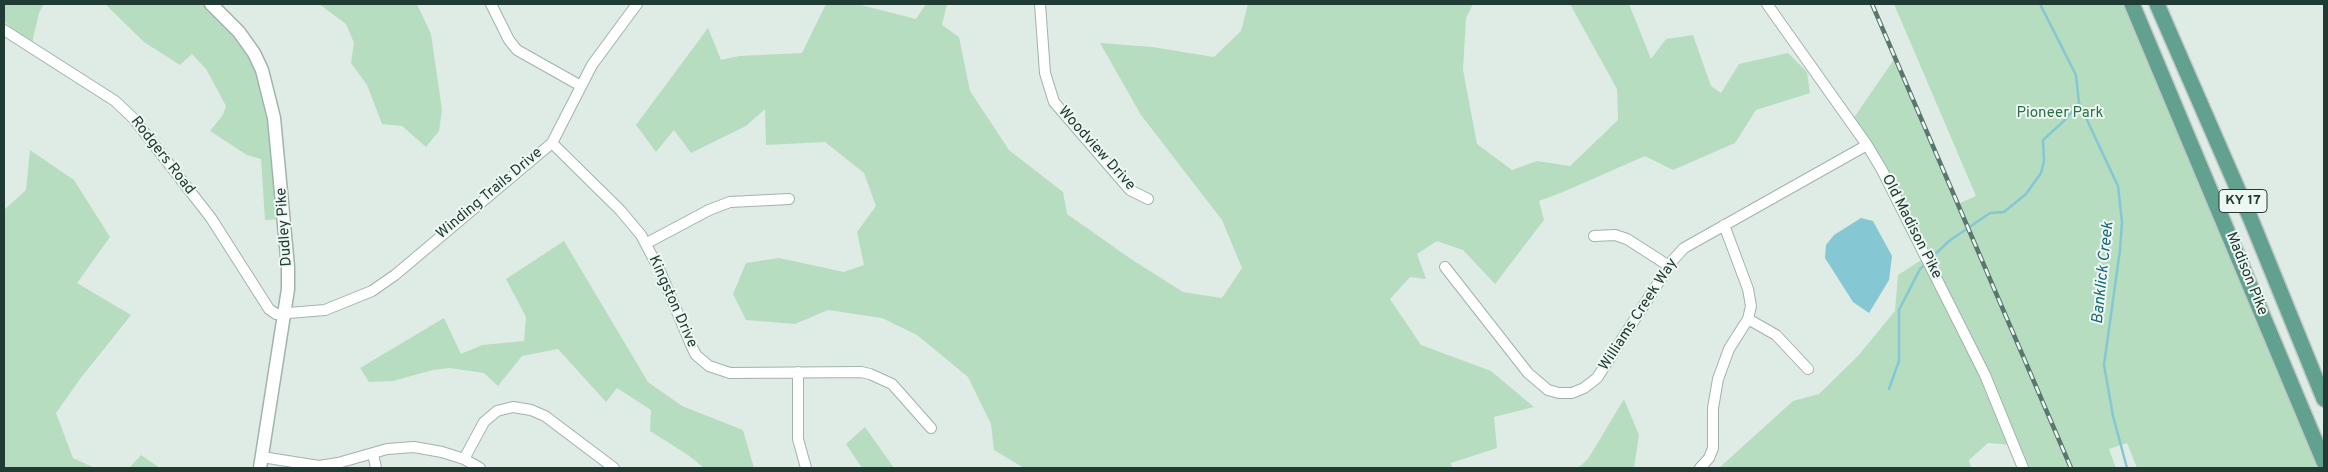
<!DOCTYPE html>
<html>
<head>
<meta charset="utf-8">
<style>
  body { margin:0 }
  #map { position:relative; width:2328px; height:472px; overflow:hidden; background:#dfebe5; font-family:Overpass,sans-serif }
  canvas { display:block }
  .frame { position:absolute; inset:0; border:5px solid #203b33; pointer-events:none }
</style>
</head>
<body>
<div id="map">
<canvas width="2328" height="472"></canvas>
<div class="frame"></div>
</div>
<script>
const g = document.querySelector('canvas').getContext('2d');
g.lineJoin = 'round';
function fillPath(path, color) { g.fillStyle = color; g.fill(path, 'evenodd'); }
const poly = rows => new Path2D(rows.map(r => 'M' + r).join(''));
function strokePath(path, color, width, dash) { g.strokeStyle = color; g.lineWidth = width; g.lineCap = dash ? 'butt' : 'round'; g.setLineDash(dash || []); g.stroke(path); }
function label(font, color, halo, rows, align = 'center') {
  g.font = font + ' Overpass,sans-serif'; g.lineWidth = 4; g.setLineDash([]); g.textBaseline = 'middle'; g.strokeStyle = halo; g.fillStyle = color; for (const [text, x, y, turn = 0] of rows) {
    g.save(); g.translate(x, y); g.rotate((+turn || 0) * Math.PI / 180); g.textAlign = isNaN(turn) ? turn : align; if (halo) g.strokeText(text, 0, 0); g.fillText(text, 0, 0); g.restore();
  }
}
fillPath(poly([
  [4,4,44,4,39,13,32,43,4,22],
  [105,4,211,4,262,70,284,219,265,220,261,159,247,155,210,131,223,115,226,106,206,69,192,54,180,65,144,42],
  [319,4,417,4,431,34,442,110,439,131,426,147,402,126,382,124,367,85,351,63,354,43,346,24],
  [826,4,861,5,916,19,926,4,947,4,942,25,959,37,970,91,1009,150,1063,192,1067,214,1131,259,1183,292,1222,298,1242,268,1222,220,1141,115,1100,43,1152,47,1214,57,1241,31,1248,4,1473,4,1466,18,1463,70,1477,144,1512,170,1537,161,1570,166,1618,120,1617,89,1570,4,1629,4,1651,59,1666,39,1693,35,1711,86,1721,93,1739,64,1788,53,1807,72,1810,93,1756,110,1735,143,1673,170,1645,156,1563,192,1539,201,1544,220,1495,284,1463,250,1437,241,1417,254,1426,279,1410,277,1390,299,1421,345,1491,371,1534,407,1494,417,1497,448,1451,463,1452,468,1024,468,994,450,991,424,968,377,917,335,882,318,828,310,795,324,746,320,733,294,746,263,779,258,844,272,864,265,857,232,876,206,864,173,825,142,766,145,765,109,746,126,691,153,674,130,656,152,636,125,708,28,721,60,739,56,802,53],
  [1894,4,2132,4,2324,468,2137,468,2127,443,2109,449,2116,468,2023,468,2013,445,1988,443,1969,460,1971,468,1719,468,1793,401,1819,394,1858,356,1895,311,1898,275,1926,257,1851,122,1895,58,1958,204,1976,196],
  [30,150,74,180,110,237,77,283,131,315,80,379,56,413,73,458,95,468,4,468,4,210,26,190],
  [564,241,648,382,682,406,743,430,754,468,704,468,688,455,650,431,651,410,617,388,606,402,558,349,522,356,498,386,484,373,450,368,433,370,393,381,369,382,360,368,444,318,461,354,482,345,524,341,526,317,506,279],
  [1624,399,1639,435,1634,468,1578,468,1588,459],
  [865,427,894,468,862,468,846,444],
  [141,455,160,468,129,468]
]), '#b7ddc1');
fillPath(poly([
  [1861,218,1873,221,1892,256,1889,280,1869,313,1853,302,1825,258,1826,245,1834,235]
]), '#85c7d2');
strokePath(poly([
  [2040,4,2076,75,2079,103,2118,186,2122,222,2120,250,2104,365,2113,416,2127,468],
  [1930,259,1949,241,1990,213,2004,212,2026,194,2041,173,2044,161,2043,140,2066,119,2079,103],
  [1889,389,1899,361,1899,310,1920,269,1927,263]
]), '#85c7d2', 2.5);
const minor = poly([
  [491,4,509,40,517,50,581,86],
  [1040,4,1045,73,1054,102,1130,190,1148,199],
  [1767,4,1867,145,1882,170,1985,375,2023,468],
  [4,30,115,101,134,119,211,218,269,309,276,314,325,310,372,291,395,275,552,143,592,65,637,4],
  [552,143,620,210,641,235,660,271,691,345,696,355,709,366,730,373,861,372,870,374,892,384,931,428],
  [1594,236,1615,235,1627,239,1669,266],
  [647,243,709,210,730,202,789,199],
  [1445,267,1528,373,1548,390,1559,393,1572,393,1584,388,1597,378,1673,260,1684,248,1867,145],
  [1748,319,1776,335,1808,369],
  [798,372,798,439,806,468],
  [373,454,376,468],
  [262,457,319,466,338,463,387,449,414,447,442,452,464,459,480,468],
  [464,459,484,422,497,411,513,407,531,410,545,416,614,468],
  [1700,468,1709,458,1713,448,1713,408,1718,379,1729,349,1748,319,1751,306,1748,289,1724,225]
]);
const tertiary = poly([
  [211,4,239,32,254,53,262,70,274,118,288,267,288,289,260,468]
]);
const primary = poly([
  [2132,4,2324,462],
  [2157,4,2252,222,2324,399]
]);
strokePath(minor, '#a2b3ac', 12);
strokePath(tertiary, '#a2b3ac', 15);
strokePath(primary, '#c1c8c6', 18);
strokePath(minor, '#fff', 10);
strokePath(tertiary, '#fff', 12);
strokePath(primary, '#62a190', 15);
const rail = poly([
  [1872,4,2071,468]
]);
strokePath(rail, '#5a776f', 4.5);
strokePath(rail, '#eff7f3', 2.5, [8]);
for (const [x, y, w] of [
  [2243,201,48]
]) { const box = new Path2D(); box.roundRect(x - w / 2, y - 11.5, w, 23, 4); g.fillStyle = '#eff7f3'; g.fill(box); strokePath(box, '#203b33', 1); }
label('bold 14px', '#203b33', null, [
  ["KY 17",2243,201]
]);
label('15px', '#297245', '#eff7f3', [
  ["Pioneer Park",2060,114]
]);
label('15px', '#203b33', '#eff7f3', [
  ["Woodview Drive",1096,149,48],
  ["Rodgers Road",162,156,52],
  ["Winding Trails Drive",490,194,-40],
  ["Dudley Pike",285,227,-94],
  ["Old Madison Pike",1911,227,63],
  ["Madison Pike",2246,274,68],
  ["Kingston Drive",672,302,66],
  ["Williams Creek Way",1639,315,-57]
]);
label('italic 16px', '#196978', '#eff7f3', [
  ["Banklick Creek",2104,273,-84]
]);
</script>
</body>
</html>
